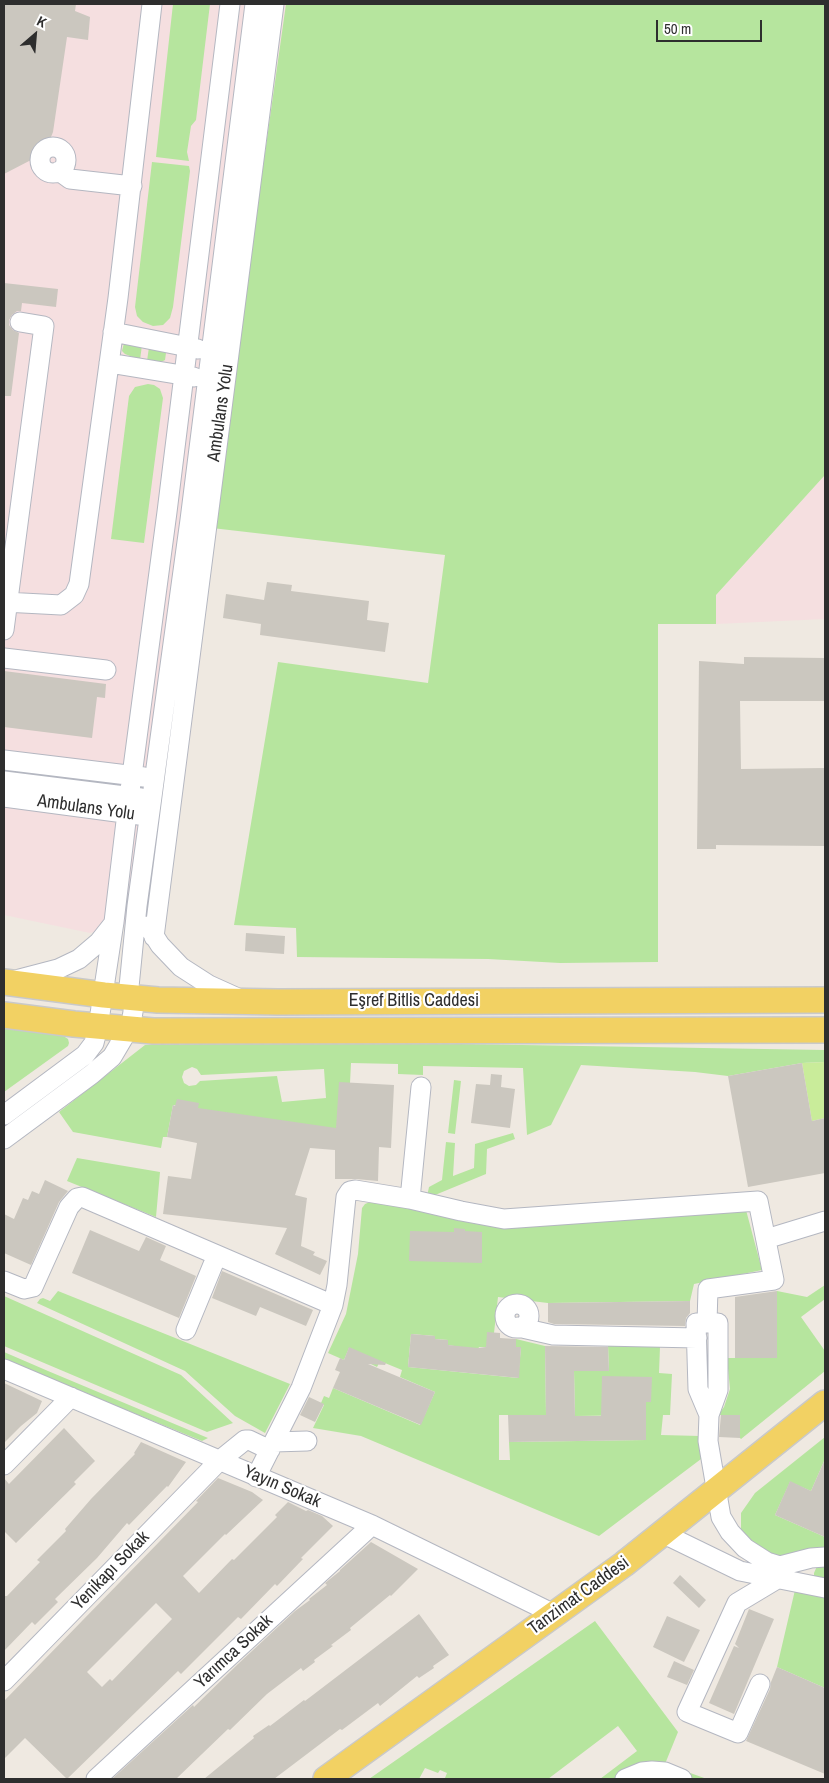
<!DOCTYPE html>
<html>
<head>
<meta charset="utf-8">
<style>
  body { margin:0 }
  #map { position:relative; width:829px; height:1783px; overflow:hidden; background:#efe9e1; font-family:"Archivo Narrow",sans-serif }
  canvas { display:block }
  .frame { position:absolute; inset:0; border:5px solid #2e2e2e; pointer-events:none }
  .north { position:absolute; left:10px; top:10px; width:50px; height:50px; -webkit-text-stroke:4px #fff; paint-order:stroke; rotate:27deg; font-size:14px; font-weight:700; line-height:20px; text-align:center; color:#2e2e2e }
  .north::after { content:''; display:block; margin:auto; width:18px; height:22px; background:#2e2e2e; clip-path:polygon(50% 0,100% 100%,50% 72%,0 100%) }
  .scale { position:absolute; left:656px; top:20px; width:106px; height:22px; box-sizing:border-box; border:2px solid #2e2e2e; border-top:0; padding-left:6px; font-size:15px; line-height:18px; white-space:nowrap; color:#2e2e2e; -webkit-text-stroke:4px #fff; paint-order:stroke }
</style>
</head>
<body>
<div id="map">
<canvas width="829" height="1783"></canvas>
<div class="frame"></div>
<div class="north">K</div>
<div class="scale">50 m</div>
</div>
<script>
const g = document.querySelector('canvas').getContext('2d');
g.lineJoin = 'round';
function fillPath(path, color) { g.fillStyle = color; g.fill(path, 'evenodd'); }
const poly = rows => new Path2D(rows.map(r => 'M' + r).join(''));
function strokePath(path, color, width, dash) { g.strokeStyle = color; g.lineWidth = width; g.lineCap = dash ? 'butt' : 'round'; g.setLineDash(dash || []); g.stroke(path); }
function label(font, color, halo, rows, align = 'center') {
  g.font = font + ' "Archivo Narrow",sans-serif'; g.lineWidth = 4.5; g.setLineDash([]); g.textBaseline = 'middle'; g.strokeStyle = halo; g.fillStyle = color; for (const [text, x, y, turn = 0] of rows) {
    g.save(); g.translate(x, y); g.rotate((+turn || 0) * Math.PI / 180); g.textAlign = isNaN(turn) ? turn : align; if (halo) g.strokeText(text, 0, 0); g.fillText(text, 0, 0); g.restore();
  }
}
fillPath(poly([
  [4,4,286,4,212,528,201,653,167,912,90,933,4,915],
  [825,475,825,619,716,624,716,595]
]), '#f5dfe0');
fillPath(poly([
  [173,4,210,4,196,120,191,126,187,152,189,161,156,157],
  [286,4,825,4,825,475,716,595,716,624,658,624,658,962,560,963,488,959,297,957,296,928,234,925,278,662,428,683,445,555,212,528],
  [152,162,189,166,190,171,173,307,170,318,163,325,153,326,143,322,137,316,135,307],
  [124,343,142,345,140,360,125,354,122,351],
  [149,347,163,349,166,353,165,360,161,362,147,361],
  [148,384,154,385,160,389,163,398,144,543,111,539,129,396,135,387],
  [4,1028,62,1035,68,1039,69,1043,68,1046,4,1092],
  [340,1042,825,1050,825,1062,802,1063,728,1076,695,1072,581,1065,551,1125,527,1135,523,1068,423,1066,423,1075,398,1074,398,1064,351,1063,350,1083,336,1129,173,1105,167,1137,163,1137,161,1148,73,1132,59,1112,145,1045],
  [192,1067,197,1069,201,1075,324,1069,326,1098,282,1102,277,1076,200,1081,196,1085,189,1086,184,1083,182,1077,184,1071],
  [454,1080,461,1081,455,1134,448,1133],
  [513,1133,515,1139,487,1149,486,1174,435,1195,434,1202,426,1201,429,1187,442,1180,446,1142,455,1143,453,1176,474,1168,475,1144],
  [77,1158,160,1172,156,1217,67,1181],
  [370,1202,505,1224,746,1210,762,1270,694,1284,690,1301,548,1303,498,1297,494,1333,486,1347,479,1347,478,1350,448,1345,448,1340,435,1339,435,1336,411,1334,408,1367,518,1378,521,1348,516,1347,516,1339,545,1346,546,1415,499,1415,499,1460,510,1460,509,1442,646,1440,646,1415,575,1416,574,1371,609,1371,608,1345,660,1347,659,1373,672,1374,670,1415,663,1415,661,1435,700,1436,701,1459,599,1536,361,1436,313,1428,324,1405,321,1403,324,1396,329,1398,333,1388,420,1425,435,1392,400,1377,402,1370,380,1361,377,1367,369,1363,349,1348,344,1360,328,1353,346,1314,358,1254,362,1208,365,1204],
  [825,1285,825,1299,801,1317,825,1351,825,1371,741,1439,740,1438,740,1415,718,1415,724,1407,730,1389,727,1358,777,1358,777,1291,807,1297],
  [58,1291,290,1384,265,1433,235,1416,185,1371,37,1303,40,1299,43,1298,50,1301],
  [4,1296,181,1375,233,1423,207,1432,4,1346],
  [4,1352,48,1371,208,1438,202,1441,4,1360],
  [825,1437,825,1459,811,1491,790,1482,775,1515,825,1537,825,1549,815,1548,798,1551,773,1559,754,1546,741,1530,741,1513,755,1493],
  [825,1565,825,1581,814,1577,814,1573,817,1566],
  [795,1590,825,1596,825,1688,777,1667],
  [595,1621,678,1732,665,1764,707,1779,695,1779,682,1774,633,1769,614,1779,600,1779,637,1751,618,1726,548,1779,446,1779,445,1778,447,1773,440,1770,438,1773,425,1768,419,1779,369,1779]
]), '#b6e59e');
fillPath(poly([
  [825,1062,825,1118,812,1121,802,1063]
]), '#c9ec9a');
fillPath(poly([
  [4,4,76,4,75,11,90,17,88,40,67,37,53,132,49,142,43,151,31,160,4,174],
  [4,283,58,289,56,307,22,303,21,311,17,311,12,315,9,320,9,325,13,330,19,333,11,396,4,396],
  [267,582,292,585,291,591,369,601,367,620,389,623,385,652,260,635,261,624,223,618,226,594,264,600],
  [744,657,825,658,825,701,740,701,741,769,825,768,825,846,716,845,716,849,697,849,699,661,744,664],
  [4,671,106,684,105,698,97,697,92,738,4,727],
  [246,933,285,936,284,954,245,951],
  [802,1063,812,1121,825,1118,825,1173,748,1187,728,1076],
  [491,1074,502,1075,501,1087,515,1089,510,1128,471,1123,476,1084,490,1085],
  [339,1082,394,1085,391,1148,379,1147,378,1181,356,1179,335,1179,335,1150,310,1148,295,1195,307,1198,301,1246,315,1252,313,1255,327,1261,320,1275,275,1254,287,1228,163,1214,168,1176,191,1179,197,1143,167,1137,173,1105,175,1106,177,1099,199,1103,198,1108,336,1128],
  [45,1180,68,1191,59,1202,31,1265,4,1253,4,1214,14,1219,23,1198,28,1200,32,1191,39,1194],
  [454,1228,465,1229,465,1231,482,1232,482,1263,409,1261,410,1231,454,1232],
  [90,1230,139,1251,146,1237,166,1246,160,1260,196,1276,179,1318,72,1273],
  [222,1271,313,1310,306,1326,260,1307,256,1316,212,1298],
  [777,1291,777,1358,735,1358,735,1297],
  [690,1301,690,1313,686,1318,685,1326,554,1324,548,1322,548,1303],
  [487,1332,500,1333,500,1338,516,1339,516,1347,521,1347,519,1378,408,1367,411,1334,435,1336,435,1339,448,1340,448,1345,478,1348,486,1347],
  [545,1346,608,1347,609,1371,574,1371,575,1416,601,1416,602,1376,652,1377,651,1402,646,1402,646,1440,509,1442,508,1415,546,1415],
  [349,1347,386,1363,385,1365,368,1364,435,1392,421,1425,333,1388,340,1372,335,1370,340,1358,344,1360],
  [4,1383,42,1401,37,1413,21,1426,4,1443],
  [309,1397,324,1404,315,1422,300,1415],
  [721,1415,740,1415,740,1438,719,1437],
  [64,1428,95,1461,74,1482,76,1484,16,1543,4,1531,4,1478,9,1484],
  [141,1442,186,1462,168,1487,167,1486,129,1525,127,1523,97,1558,55,1599,58,1602,35,1625,32,1622,4,1651,4,1596,7,1596,40,1562,37,1560,66,1531,65,1529,91,1499,135,1454,134,1453],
  [825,1459,825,1537,775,1515,790,1481,811,1491],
  [218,1478,252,1492,263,1500,226,1535,225,1534,183,1576,199,1593,232,1559,234,1560,277,1517,275,1515,288,1502,306,1511,308,1510,322,1516,333,1526,301,1558,303,1559,277,1586,275,1584,241,1619,238,1617,181,1674,178,1671,67,1779,25,1738,4,1759,4,1701,198,1502,196,1501],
  [156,1603,172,1619,112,1681,110,1679,102,1687,87,1672],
  [371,1542,418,1569,391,1596,390,1595,350,1628,351,1630,331,1645,333,1646,314,1660,315,1662,303,1671,301,1668,267,1694,230,1730,228,1729,176,1779,112,1779,193,1705,194,1707,238,1664,295,1611,310,1600,309,1599,327,1585,325,1583,340,1571,340,1570],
  [680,1575,706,1600,699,1608,673,1583],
  [749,1609,774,1619,734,1714,709,1703,734,1646,739,1648,735,1644],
  [419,1614,449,1655,433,1666,434,1668,419,1678,417,1676,380,1706,378,1703,342,1730,340,1729,274,1779,204,1779,254,1738,253,1736,269,1725,270,1726,304,1700,305,1701],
  [667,1616,700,1630,684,1662,653,1647],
  [674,1661,694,1670,687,1685,667,1677],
  [777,1667,825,1688,825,1774,746,1741,770,1689,771,1682]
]), '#cbc7bf');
const minor = poly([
  '40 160a13 13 0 1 1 26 0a13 13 0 1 1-26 0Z',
  [59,171,70,179,132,186],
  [113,332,198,349],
  [109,363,194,377],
  [4,602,61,605,74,595,79,584,118,298,152,4],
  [4,630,44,326,20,322],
  [4,658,106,670],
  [4,760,144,777],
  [4,781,141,798],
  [4,797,139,815],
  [148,926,160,945,181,967,209,985,240,999],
  [154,937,274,4],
  [16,980,58,969,79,959,99,942,114,923],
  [128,997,137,906,190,520,255,4],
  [4,1115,85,1055,94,1043,98,1027,114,922,127,813,167,512,230,4],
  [4,1139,92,1074,112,1057,128,1030,132,1018,135,999],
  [410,1199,461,1211,504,1219,758,1201,774,1280,708,1289,707,1323],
  [766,1239,825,1221],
  [217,1255,333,1305],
  [4,1281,24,1289,33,1287,69,1207,77,1198,82,1197,217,1255,186,1330],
  '505 1316a12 12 0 1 1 24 0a12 12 0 1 1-24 0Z',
  [518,1327,553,1335,697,1338],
  [4,1369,372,1525,556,1615],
  [709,1415,698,1389,696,1323,718,1323,718,1390,709,1415,708,1441,721,1517,730,1532,745,1548,767,1562,780,1566,811,1558,825,1557],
  [274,1442,307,1441],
  [4,1465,71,1397],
  [256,1477,301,1388,333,1305,337,1285,346,1197,350,1191,355,1190,410,1199,421,1087],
  [664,1534,740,1571,825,1588],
  [4,1681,219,1461,245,1440,249,1440,270,1450],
  [760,1684,738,1733,687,1712,737,1603,777,1579],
  [96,1779,372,1525],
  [625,1779,642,1772,652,1771,665,1772,682,1779]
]);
const major = poly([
  [4,982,104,995,158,1000,278,1002,825,1000],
  [4,1015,74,1024,153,1031,825,1030],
  [326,1779,624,1564,825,1403]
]);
strokePath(minor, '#b4b7c1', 21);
strokePath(major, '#c9c9c9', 28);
strokePath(minor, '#fff', 19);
strokePath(major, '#f2d163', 25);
label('18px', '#2e2e2e', '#fff', [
  ["Ambulans Yolu",221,413,-82],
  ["Ambulans Yolu",86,808,8],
  ["Eşref Bitlis Caddesi",414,1001],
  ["Yayın Sokak",282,1487,23],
  ["Yenikapı Sokak",111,1571,-46],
  ["Tanzimat Caddesi",579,1596,-36],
  ["Yarımca Sokak",234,1652,-43]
]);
</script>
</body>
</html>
